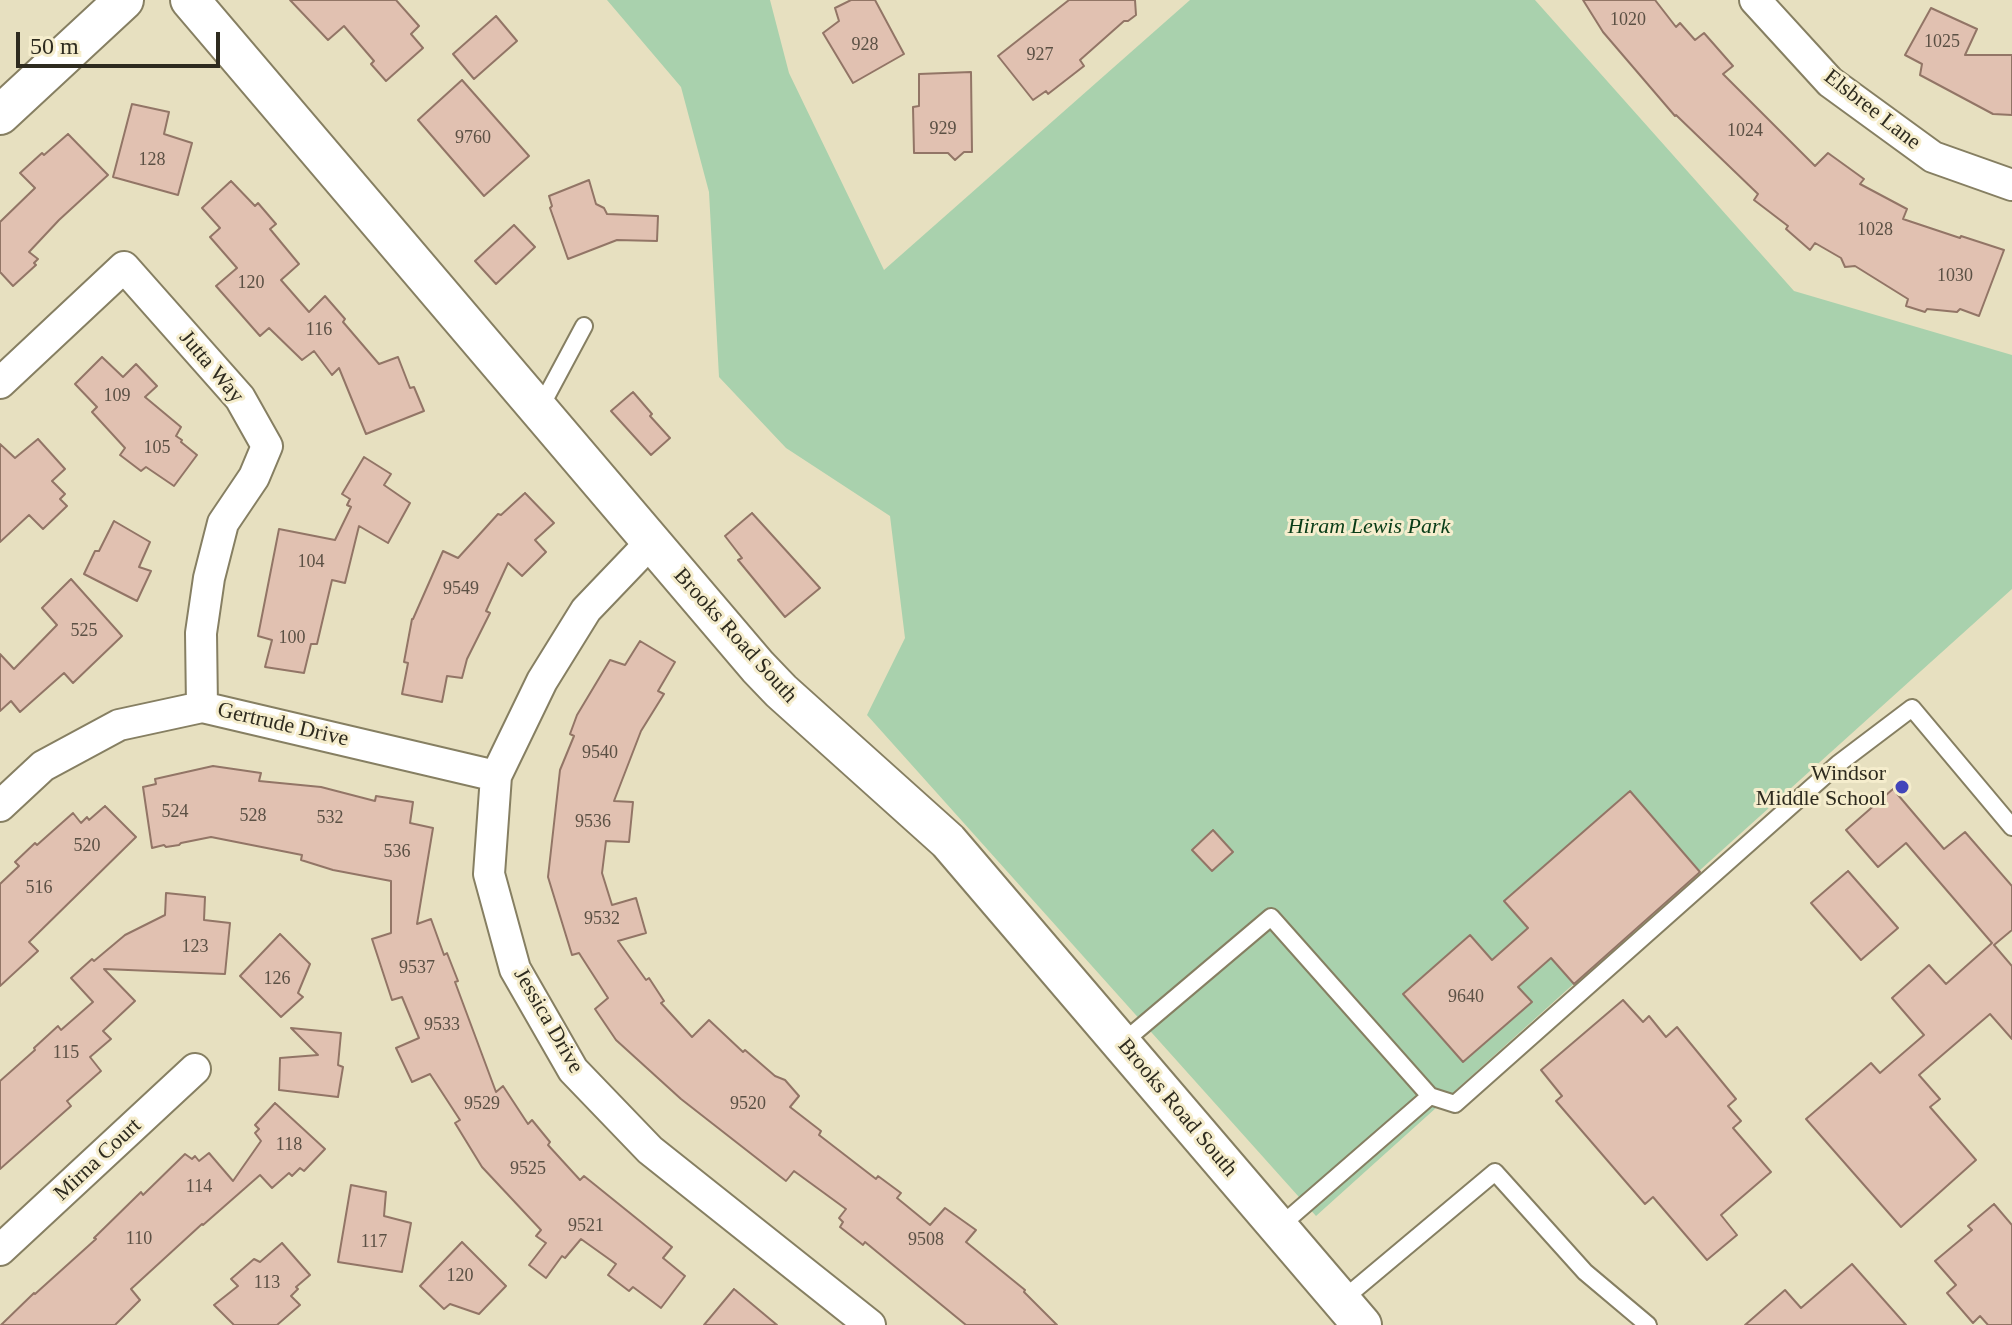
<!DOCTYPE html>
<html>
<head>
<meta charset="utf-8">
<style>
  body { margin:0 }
  #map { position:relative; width:2012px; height:1325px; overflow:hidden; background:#e7e0c0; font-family:"Times New Roman",serif }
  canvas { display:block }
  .scale { position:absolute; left:16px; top:32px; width:204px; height:36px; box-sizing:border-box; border:4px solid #2e2b1f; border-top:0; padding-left:10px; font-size:24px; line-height:28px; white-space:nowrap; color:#2e2b1f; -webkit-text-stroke:6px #f5edcd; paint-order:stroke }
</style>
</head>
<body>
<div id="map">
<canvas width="2012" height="1325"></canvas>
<div class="scale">50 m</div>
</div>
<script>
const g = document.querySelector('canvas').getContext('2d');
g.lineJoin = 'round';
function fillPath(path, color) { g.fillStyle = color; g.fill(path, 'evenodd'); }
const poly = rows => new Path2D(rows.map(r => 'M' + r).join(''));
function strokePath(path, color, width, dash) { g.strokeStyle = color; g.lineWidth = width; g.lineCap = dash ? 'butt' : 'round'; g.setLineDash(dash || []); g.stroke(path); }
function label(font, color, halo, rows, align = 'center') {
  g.font = font + ' "Times New Roman",serif'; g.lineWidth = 6; g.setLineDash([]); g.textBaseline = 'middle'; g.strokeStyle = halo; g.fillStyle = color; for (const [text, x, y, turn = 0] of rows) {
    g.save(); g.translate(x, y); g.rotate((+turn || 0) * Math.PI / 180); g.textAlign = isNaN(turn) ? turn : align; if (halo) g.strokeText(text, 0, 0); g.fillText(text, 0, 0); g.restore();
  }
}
fillPath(poly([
  [607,0,770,0,789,73,884,270,1190,0,1535,0,1794,291,2012,355,2012,589,1316,1216,867,715,905,638,890,516,786,448,719,377,709,192,681,87]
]), '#a9d1ad');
const building = poly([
  [290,0,396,0,419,26,411,34,423,48,386,81,371,64,374,61,344,26,328,40,290,0],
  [851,0,875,0,904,54,853,83,823,33,839,21,835,8,851,0],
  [1069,0,1135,0,1136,15,1128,21,1124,21,1080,60,1084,66,1048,94,1046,91,1033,100,998,56,1069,0],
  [1583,0,1655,0,1676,27,1680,23,1695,40,1704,33,1733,66,1723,74,1815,166,1828,153,1864,179,1860,184,1907,209,1903,219,1960,238,1961,236,2004,250,1979,316,1960,309,1957,312,1927,309,1925,312,1906,306,1908,299,1855,266,1845,267,1841,258,1815,243,1810,250,1786,229,1788,226,1754,200,1758,194,1676,115,1675,116,1603,32,1583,0],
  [1931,8,1977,29,1965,55,2012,55,2012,115,1993,114,1920,75,1922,64,1905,55,1931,8],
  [496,16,517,41,474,79,453,54,496,16],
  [971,72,972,152,964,152,955,160,948,153,914,153,913,107,919,106,919,74,971,72],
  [462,80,529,156,484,196,418,120,462,80],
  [132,104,169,112,164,134,192,143,178,195,113,177,132,104],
  [68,134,108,175,59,220,29,252,38,259,34,263,36,265,13,286,0,272,0,222,35,188,20,173,42,153,44,155,68,134],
  [589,180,596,204,604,208,607,214,658,216,657,241,617,240,568,259,550,208,552,206,549,196,589,180],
  [231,181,255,206,258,203,276,224,270,229,299,264,281,280,309,312,325,296,345,319,343,322,379,364,398,357,410,388,414,387,424,411,366,434,339,368,332,375,314,351,302,360,269,328,260,336,216,286,237,268,210,237,220,228,202,208,231,181],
  [514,225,535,247,496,284,475,261,514,225],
  [102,357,123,377,136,364,157,386,145,397,181,427,176,436,182,440,181,442,197,455,174,486,146,467,141,471,120,455,125,448,92,412,97,407,75,384,102,357],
  [633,392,652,414,650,416,670,438,651,455,611,411,633,392],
  [38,439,65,469,52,481,65,494,60,499,67,506,43,529,29,515,0,542,0,444,15,458,38,439],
  [364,457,391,474,384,485,410,503,388,543,359,526,345,583,332,580,317,644,311,644,304,673,265,667,272,640,258,636,279,529,335,540,351,507,347,505,350,499,342,494,364,457],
  [525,493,554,523,535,540,546,552,522,576,508,563,486,611,490,613,467,659,462,678,447,676,442,702,402,694,408,663,404,662,412,619,413,619,443,551,458,558,498,514,501,515,525,493],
  [752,513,820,588,785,617,738,560,742,558,725,536,752,513],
  [114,521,150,542,139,567,151,571,137,601,84,574,95,551,99,551,114,521],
  [71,579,122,636,73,683,64,673,20,712,11,701,0,711,0,654,14,669,57,625,42,608,71,579],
  [640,641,675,662,658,691,664,694,641,731,614,801,633,802,629,842,606,841,602,873,612,905,636,898,646,933,618,941,646,980,649,978,664,1001,661,1003,692,1037,709,1020,743,1052,745,1050,775,1076,785,1080,799,1096,790,1107,821,1131,819,1135,876,1179,878,1176,901,1193,897,1198,930,1225,945,1208,976,1230,966,1242,1025,1290,1024,1292,1057,1325,966,1325,865,1242,863,1245,840,1227,843,1222,839,1218,846,1209,794,1171,786,1181,681,1099,616,1040,595,1009,608,998,579,953,572,955,548,877,560,770,574,736,570,734,577,715,610,660,625,665,640,641],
  [213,766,261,773,259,781,321,787,375,801,376,796,413,802,410,823,433,828,417,924,431,919,444,955,447,953,458,981,455,982,496,1092,503,1086,528,1124,532,1120,550,1142,548,1145,580,1180,584,1176,672,1247,663,1258,685,1276,661,1308,633,1287,629,1291,608,1275,616,1264,581,1239,565,1258,562,1256,546,1278,529,1265,546,1243,536,1236,541,1230,482,1167,455,1123,460,1120,430,1074,412,1082,396,1048,419,1038,402,997,392,1000,372,939,391,933,391,881,333,870,301,860,302,855,211,837,181,843,179,845,166,847,164,845,152,848,143,787,156,784,155,779,213,766],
  [1893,789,1944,849,1965,832,2012,886,2012,930,1994,945,2012,966,2012,1039,1990,1014,1919,1075,1940,1099,1930,1107,1976,1160,1901,1227,1806,1119,1871,1063,1880,1073,1924,1035,1892,998,1929,965,1946,984,1992,943,1906,843,1878,867,1846,830,1893,789],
  [1630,791,1700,872,1574,984,1551,958,1518,987,1532,1002,1463,1062,1403,994,1470,935,1492,960,1528,928,1504,901,1630,791],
  [105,806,136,837,29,942,38,951,0,986,0,884,19,866,15,862,35,843,37,845,73,813,81,823,87,817,89,820,105,806],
  [1213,830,1233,852,1212,871,1192,850,1213,830],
  [1848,871,1898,928,1861,960,1811,903,1848,871],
  [166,893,205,897,204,920,230,923,225,974,104,969,135,1001,103,1031,111,1039,90,1057,101,1071,67,1101,71,1106,0,1169,0,1081,35,1050,34,1048,58,1026,61,1030,93,1002,71,978,92,959,94,961,125,935,165,915,166,893],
  [280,934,310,964,298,993,303,997,281,1017,240,976,280,934],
  [1623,1000,1643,1022,1649,1016,1666,1037,1677,1027,1736,1099,1728,1106,1741,1121,1733,1128,1771,1172,1721,1215,1737,1235,1707,1260,1653,1197,1645,1204,1556,1101,1562,1096,1541,1070,1623,1000],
  [291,1028,341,1033,338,1065,343,1067,338,1097,279,1090,280,1058,318,1055,291,1028],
  [275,1103,325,1149,304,1171,300,1168,292,1176,289,1173,272,1188,260,1175,203,1225,202,1224,131,1289,140,1300,115,1325,1,1325,34,1293,35,1294,96,1239,94,1238,141,1192,143,1195,185,1154,192,1159,195,1156,199,1161,209,1153,233,1181,261,1141,255,1133,259,1129,255,1125,275,1103],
  [351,1185,386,1192,384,1216,411,1223,402,1272,338,1262,351,1185],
  [1994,1204,2012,1225,2012,1325,1988,1325,1980,1316,1973,1323,1947,1293,1956,1285,1935,1261,1972,1230,1968,1226,1994,1204],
  [462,1242,506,1286,479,1314,450,1304,444,1309,420,1286,462,1242],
  [282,1243,310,1275,296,1287,298,1289,291,1296,300,1305,277,1325,234,1325,214,1305,238,1286,231,1279,254,1259,260,1262,282,1243],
  [1852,1264,1906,1325,1745,1325,1785,1290,1801,1308,1852,1264],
  [734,1289,777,1325,704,1325,734,1289]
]);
fillPath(building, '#e1c1b1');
strokePath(building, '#927566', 2);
const service = poly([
  [539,410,584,326],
  [1122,1043,1271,917,1430,1096,1279,1227],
  [1430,1096,1455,1104,1838,764,1912,708,2012,827],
  [1341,1301,1495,1172,1585,1272,1648,1325]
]);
const minor = poly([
  [1755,0,1830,82,1933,157,2012,185],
  [0,383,124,267,240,398,267,446,254,477,223,523,209,578,201,633,202,707],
  [652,541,586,610,542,681,496,776,489,874,515,969,573,1070,650,1150,870,1325],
  [0,806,43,766,119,725,202,707,496,776],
  [0,1250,195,1069]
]);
const tertiary = poly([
  [190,0,758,667,781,691,948,841,1362,1325],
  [0,115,124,0]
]);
strokePath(service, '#867f62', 20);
strokePath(minor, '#867f62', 34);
strokePath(tertiary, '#867f62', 42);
strokePath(service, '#fff', 16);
strokePath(minor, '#fff', 30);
strokePath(tertiary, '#fff', 38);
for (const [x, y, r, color] of [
  [1902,787,8,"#4245ba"]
]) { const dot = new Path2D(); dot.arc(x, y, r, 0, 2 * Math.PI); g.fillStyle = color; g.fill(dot); strokePath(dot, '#f5edcd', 3); }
label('18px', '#5b5044', null, [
  ["1020",1628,20],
  ["1025",1942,42],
  ["928",865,45],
  ["927",1040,55],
  ["929",943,129],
  ["1024",1745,131],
  ["9760",473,138],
  ["128",152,160],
  ["1028",1875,230],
  ["1030",1955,276],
  ["120",251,283],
  ["116",319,330],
  ["109",117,396],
  ["105",157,448],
  ["104",311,562],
  ["9549",461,589],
  ["525",84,631],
  ["100",292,638],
  ["9540",600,753],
  ["524",175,812],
  ["528",253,816],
  ["532",330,818],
  ["9536",593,822],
  ["520",87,846],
  ["536",397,852],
  ["516",39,888],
  ["9532",602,919],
  ["123",195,947],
  ["9537",417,968],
  ["126",277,979],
  ["9640",1466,997],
  ["9533",442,1025],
  ["115",66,1053],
  ["9529",482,1104],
  ["9520",748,1104],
  ["118",289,1145],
  ["9525",528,1169],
  ["114",199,1187],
  ["9521",586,1226],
  ["110",139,1239],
  ["9508",926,1240],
  ["117",374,1242],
  ["120",460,1276],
  ["113",267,1283]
]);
label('22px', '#2e2b1f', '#f5edcd', [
  ["Elsbree Lane",1872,110,38],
  ["Jutta Way",211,367,50],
  ["Brooks Road South",735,636,48],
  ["Gertrude Drive",283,725,13],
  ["Jessica Drive",548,1021,60],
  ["Brooks Road South",1177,1108,50],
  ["Mirna Court",98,1160,-43]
]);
label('italic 22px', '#083c17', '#f5edcd', [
  ["Hiram Lewis Park",1369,527]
]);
label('22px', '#2e2b1f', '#f5edcd', [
  ["Windsor",1886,774],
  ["Middle School",1886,799]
], 'right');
</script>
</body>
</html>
